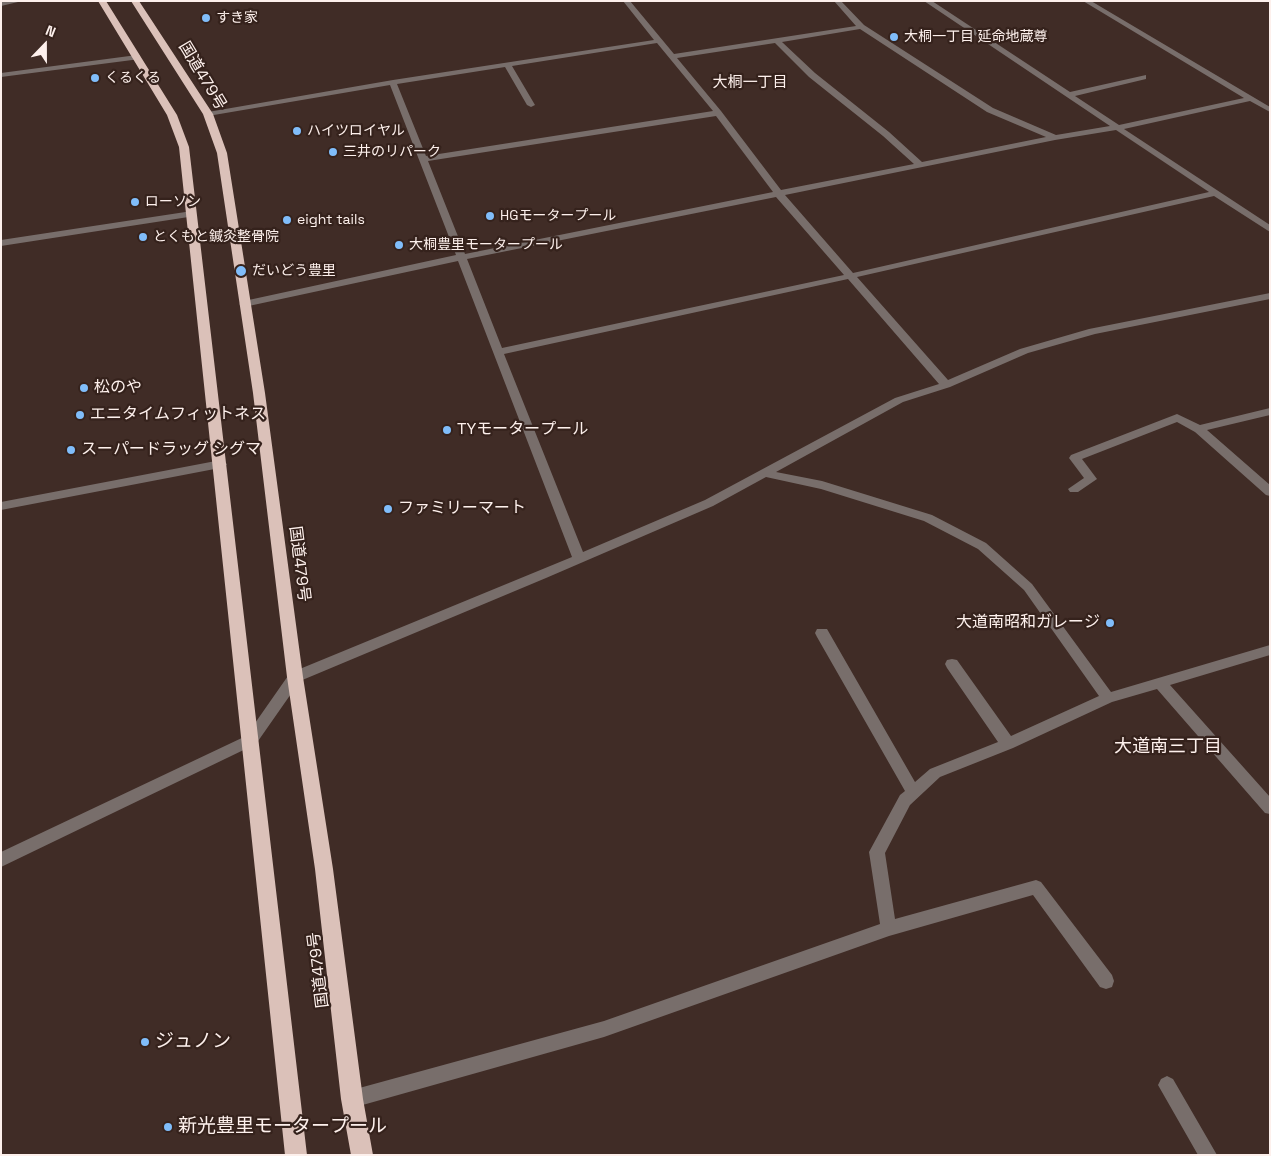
<!DOCTYPE html>
<html>
<head>
<meta charset="utf-8">
<style>
  body { margin:0 }
  #map { position:relative; width:1271px; height:1156px; overflow:hidden; background:#402c26; font-family:"Space Grotesk",sans-serif }
  canvas { display:block }
  .frame { position:absolute; inset:0; border:2px solid #fdf0ec; pointer-events:none }
  .north { position:absolute; left:20px; top:20px; width:50px; height:50px; -webkit-text-stroke:4px #35221c; paint-order:stroke; rotate:22deg; font-size:14px; font-weight:700; line-height:20px; text-align:center; color:#fdf0ec }
  .north::after { content:''; display:block; margin:auto; width:18px; height:22px; background:#fdf0ec; clip-path:polygon(50% 0,100% 100%,50% 72%,0 100%) }
</style>
</head>
<body>
<div id="map">
<canvas width="1271" height="1156"></canvas>
<div class="frame"></div>
<div class="north">N</div>
</div>
<script>
const g = document.querySelector('canvas').getContext('2d');
g.lineJoin = 'round';
const poly = rows => new Path2D(rows.map(r => 'M' + r).join(''));
function fillPath(path, color) { g.fillStyle = color; g.fill(path, 'evenodd'); }
function strokePath(path, color, width, dash) { g.strokeStyle = color; g.lineWidth = width; g.lineCap = dash ? 'butt' : 'round'; g.setLineDash(dash || []); g.stroke(path); }
function label(font, color, halo, rows, align = 'center') {
  g.font = font + ' "Space Grotesk","Noto Sans JP",sans-serif'; g.lineWidth = 4.5; g.setLineDash([]); g.textBaseline = 'middle'; g.strokeStyle = halo; g.fillStyle = color; for (const [text, x, y, turn = 0] of rows) {
    g.save(); g.translate(x, y); g.rotate((+turn || 0) * Math.PI / 180); g.textAlign = isNaN(turn) ? turn : align; if (halo) g.strokeText(text, 0, 0); g.fillText(text, 0, 0); g.restore();
  }
}
fillPath(poly([
  [19,1,18,2,1,6,1,2,19,1],
  [623,1,630,1,674,54,856,26,834,1,841,1,864,25,993,108,1056,135,1110,126,924,1,932,1,1070,92,1146,75,1146,79,1075,96,1119,125,1244,98,1083,1,1091,1,1270,107,1270,112,1250,101,1124,129,1270,225,1270,232,1214,196,857,277,948,380,1020,349,1089,329,1270,293,1270,299,1095,334,1028,353,950,387,903,402,776,472,822,481,932,515,986,543,1032,584,1111,692,1270,645,1270,655,1170,685,1270,797,1270,814,1265,813,1157,689,1112,702,1013,748,940,777,910,805,885,853,895,919,1036,880,1041,882,1112,975,1114,981,1112,987,1106,989,1100,987,1033,895,889,936,604,1037,352,1108,346,1105,343,1099,346,1093,352,1090,604,1021,880,924,869,852,900,795,905,791,817,637,815,633,817,629,827,629,915,782,930,769,998,742,947,668,945,664,947,660,952,659,957,660,1011,736,1099,696,1024,590,978,549,924,521,821,489,766,477,713,506,546,578,300,681,256,744,1,867,1,852,246,736,290,673,572,557,458,261,244,307,239,304,244,301,456,255,390,85,208,116,204,114,208,112,393,80,654,40,623,1],
  [860,29,987,112,1046,137,922,162,889,132,815,73,782,42,860,29],
  [657,43,713,111,426,156,397,84,505,67,527,105,531,107,535,105,512,66,657,43],
  [775,43,809,77,883,136,914,164,781,190,721,111,677,58,775,43],
  [716,116,773,192,465,254,428,161,716,116],
  [1116,130,1209,192,853,273,785,195,1055,140,1116,130],
  [776,197,844,275,502,348,467,259,776,197],
  [848,279,939,384,895,398,705,500,583,552,504,354,848,279],
  [137,55,140,55,140,59,1,77,1,73,137,55],
  [192,211,195,212,195,216,1,246,1,240,192,211],
  [1270,408,1270,415,1207,430,1270,485,1270,496,1266,495,1195,432,1177,422,1082,459,1097,479,1078,492,1070,492,1068,489,1084,478,1069,458,1071,455,1177,414,1200,425,1270,408],
  [221,460,227,464,225,467,1,510,1,502,221,460],
  [1167,1076,1173,1079,1217,1155,1198,1155,1158,1085,1161,1079,1167,1076]
]), '#786e6b');
fillPath(poly([
  [98,1,106,1,177,115,189,147,307,1155,285,1155,179,147,167,115,98,1],
  [131,1,139,1,213,114,227,153,265,393,303,677,333,869,363,1099,373,1155,351,1155,341,1099,315,869,287,677,253,393,217,153,203,114,131,1]
]), '#dbc1b9');
for (const [x, y, r, color] of [
  [206,18,5,"#80bdfa"],
  [894,37,5,"#80bdfa"],
  [95,78,5,"#80bdfa"],
  [297,131,5,"#80bdfa"],
  [333,152,5,"#80bdfa"],
  [135,202,5,"#80bdfa"],
  [490,216,5,"#80bdfa"],
  [287,220,5,"#80bdfa"],
  [143,237,5,"#80bdfa"],
  [399,245,5,"#80bdfa"],
  [241,271,6,"#80bdfa"],
  [84,388,5,"#80bdfa"],
  [80,415,5,"#80bdfa"],
  [447,430,5,"#80bdfa"],
  [71,450,5,"#80bdfa"],
  [388,509,5,"#80bdfa"],
  [1110,623,5,"#80bdfa"],
  [145,1042,5,"#80bdfa"],
  [168,1127,5,"#80bdfa"]
]) { const dot = new Path2D(); dot.arc(x, y, r, 0, 2 * Math.PI); g.fillStyle = color; g.fill(dot); strokePath(dot, '#35221c', 2); }
label('14px', '#fdf0ec', '#35221c', [
  ["すき家",216,18],
  ["大桐一丁目 延命地蔵尊",904,37],
  ["くるくる",105,78],
  ["ハイツロイヤル",307,131],
  ["三井のリパーク",343,152],
  ["ローソン",145,202],
  ["HGモータープール",500,216],
  ["eight tails",297,220],
  ["とくもと鍼灸整骨院",153,237],
  ["大桐豊里モータープール",409,245],
  ["だいどう豊里",252,271]
], 'left');
label('15px', '#fdf0ec', '#35221c', [
  ["大桐一丁目",750,83]
]);
label('16px', '#fdf0ec', '#35221c', [
  ["国道479号",202,76,59],
  ["国道479号",299,564,83],
  ["国道479号",319,970,-97]
]);
label('16px', '#fdf0ec', '#35221c', [
  ["松のや",94,388],
  ["エニタイムフィットネス",90,415],
  ["TYモータープール",457,430],
  ["スーパードラッグ シグマ",81,450],
  ["ファミリーマート",398,509],
  ["大道南昭和ガレージ",1100,623,"right"]
], 'left');
label('18px', '#fdf0ec', '#35221c', [
  ["大道南三丁目",1168,747]
]);
label('19px', '#fdf0ec', '#35221c', [
  ["ジュノン",155,1042],
  ["新光豊里モータープール",178,1127]
], 'left');
</script>
</body>
</html>
